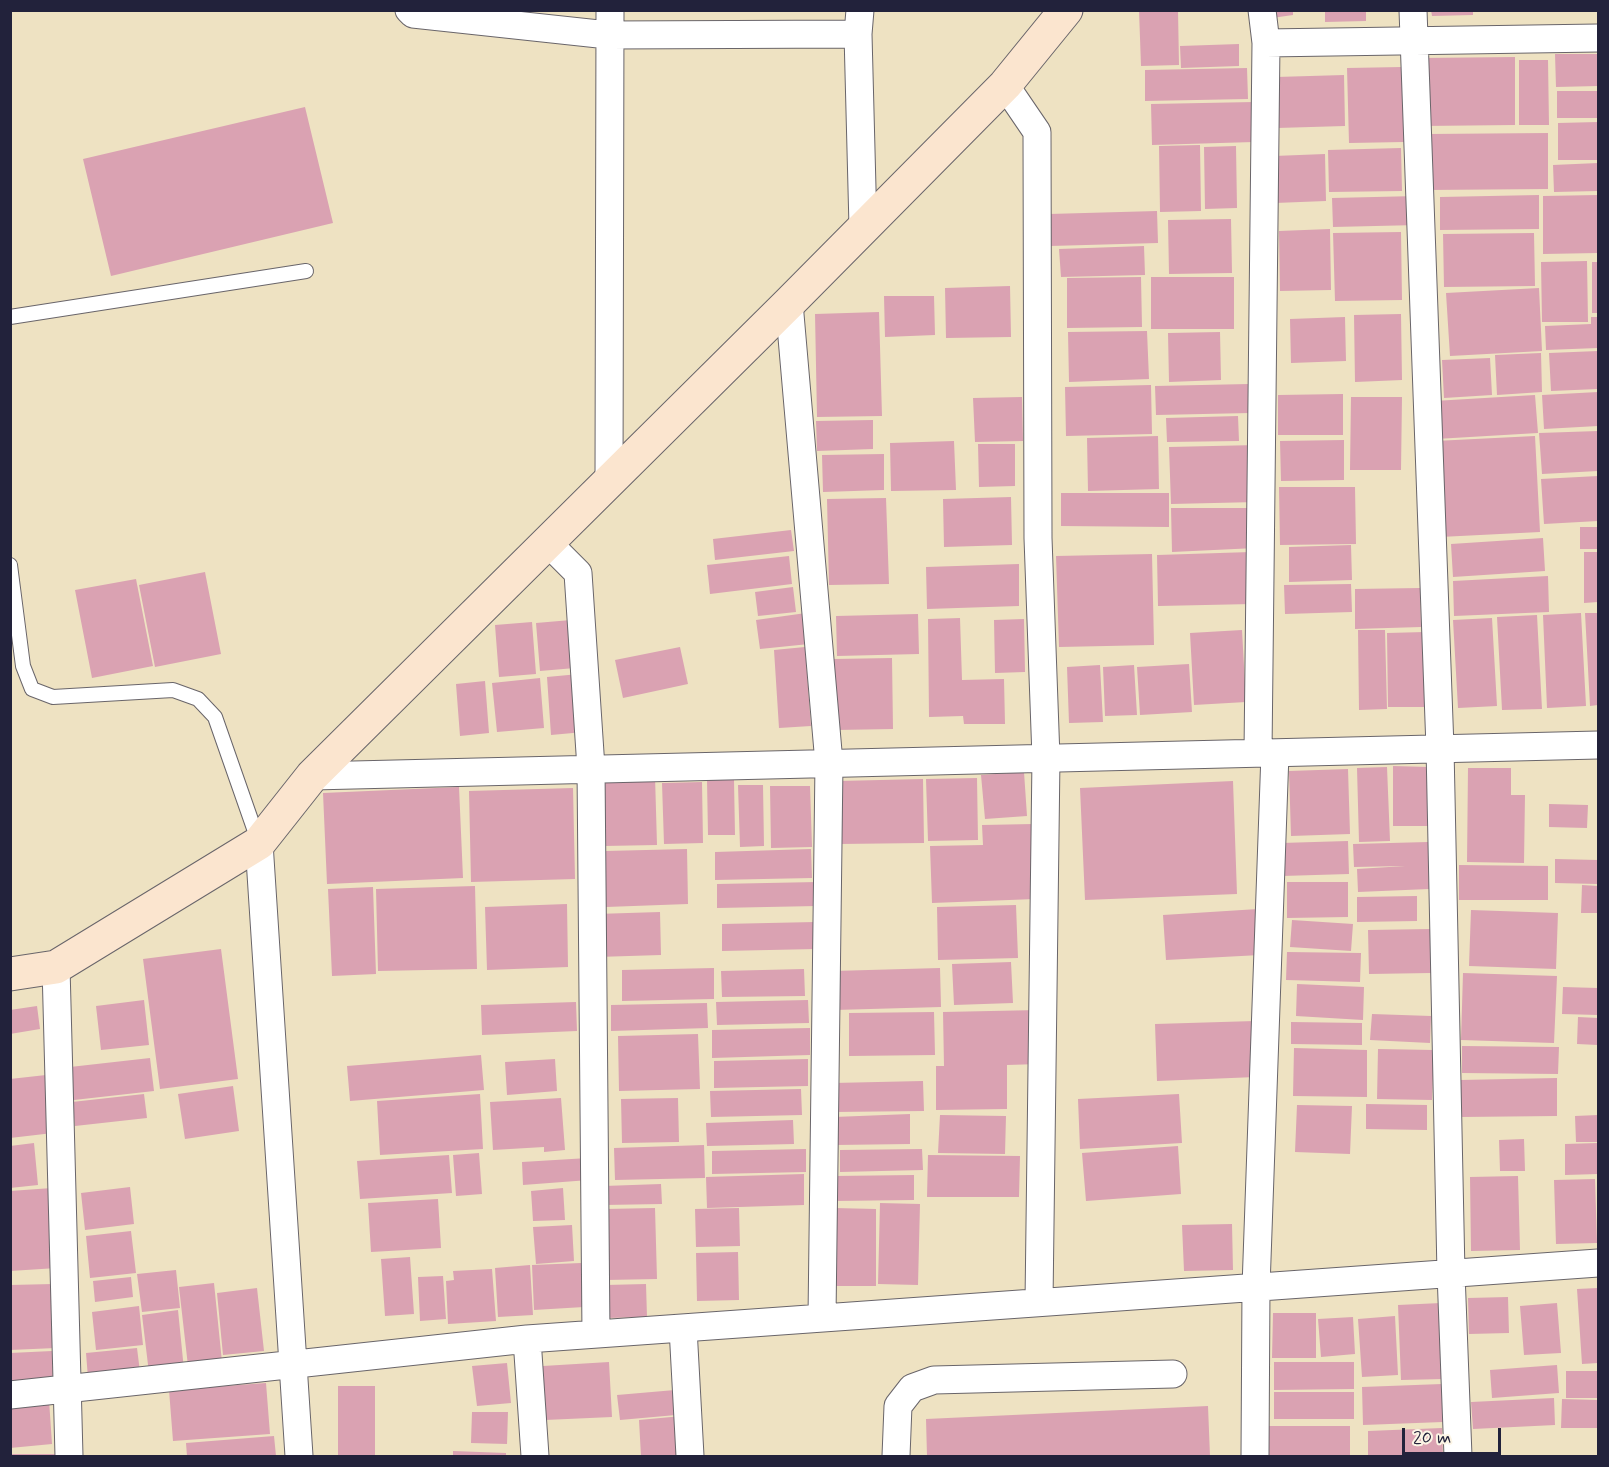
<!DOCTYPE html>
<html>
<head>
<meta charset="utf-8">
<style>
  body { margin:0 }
  #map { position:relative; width:1609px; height:1467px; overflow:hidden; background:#eee2c2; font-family:Mynerve,sans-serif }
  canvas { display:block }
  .frame { position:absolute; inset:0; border:12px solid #22223b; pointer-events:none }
  .scale { position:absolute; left:1402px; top:1428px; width:99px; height:27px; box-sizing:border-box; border:3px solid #22223b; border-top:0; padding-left:8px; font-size:18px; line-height:21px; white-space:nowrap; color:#22223b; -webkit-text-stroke:4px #fcf5e5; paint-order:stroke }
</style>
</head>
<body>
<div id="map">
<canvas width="1609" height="1467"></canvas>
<div class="frame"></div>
<div class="scale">20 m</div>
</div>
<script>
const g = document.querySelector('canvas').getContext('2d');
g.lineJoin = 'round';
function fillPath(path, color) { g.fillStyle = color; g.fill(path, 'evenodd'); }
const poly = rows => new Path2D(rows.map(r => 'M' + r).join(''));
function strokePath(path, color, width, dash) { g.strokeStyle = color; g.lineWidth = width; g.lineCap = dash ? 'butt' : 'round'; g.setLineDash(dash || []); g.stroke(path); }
fillPath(poly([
  [1139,10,1178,10,1179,65,1141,66],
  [1264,10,1293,10,1293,15,1265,19],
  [1325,10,1366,10,1366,21,1325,22],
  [1431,10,1473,10,1473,15,1432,16],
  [1239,44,1239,66,1181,68,1180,46],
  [1555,54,1598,54,1598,86,1556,87],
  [1515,57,1515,125,1422,126,1422,58],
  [1519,60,1548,60,1549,125,1519,125],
  [1402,67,1404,142,1349,143,1347,68],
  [1247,68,1248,99,1145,101,1145,70],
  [1344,75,1345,126,1277,128,1276,77],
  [1557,91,1598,91,1598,118,1557,118],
  [1254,102,1254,142,1152,145,1151,104],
  [305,107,333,223,111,276,83,159],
  [1598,122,1598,160,1558,160,1558,123],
  [1548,133,1548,189,1428,190,1428,134],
  [1200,145,1201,211,1160,212,1159,146],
  [1236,146,1237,208,1205,209,1204,147],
  [1401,148,1402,191,1329,192,1328,150],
  [1325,154,1326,201,1275,203,1274,156],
  [1598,163,1598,191,1554,192,1553,165],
  [1539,195,1539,229,1440,230,1440,197],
  [1598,195,1598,253,1543,254,1543,196],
  [1417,196,1418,225,1333,227,1332,198],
  [1157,211,1158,243,1050,246,1049,214],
  [1231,219,1232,273,1169,274,1168,220],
  [1330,229,1331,290,1280,291,1279,231],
  [1401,232,1402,300,1335,301,1333,233],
  [1534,233,1535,286,1444,287,1443,234],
  [1144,246,1145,275,1061,277,1059,249],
  [1587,261,1588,322,1542,322,1541,262],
  [1592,262,1598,262,1598,313,1592,313],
  [1141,277,1142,327,1067,328,1067,278],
  [1151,277,1234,277,1234,329,1151,329],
  [1010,286,1011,337,946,338,945,288],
  [1539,288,1542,351,1450,356,1446,293],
  [884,296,934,296,935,335,885,337],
  [879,312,882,416,817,417,815,314],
  [1401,314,1402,380,1355,382,1354,315],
  [1345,317,1346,361,1291,363,1290,319],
  [1591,317,1598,317,1598,348,1546,350,1545,326,1591,324],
  [1147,331,1149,379,1069,382,1068,332],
  [1220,332,1221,380,1169,382,1168,333],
  [1598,351,1598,389,1551,391,1549,353],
  [1541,353,1542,392,1497,395,1495,355],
  [1490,358,1492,395,1444,398,1442,360],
  [1249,384,1250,413,1156,415,1155,386],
  [1151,385,1152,434,1066,436,1065,387],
  [1598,392,1598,426,1544,429,1542,395],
  [1343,394,1343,435,1278,435,1278,395],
  [1535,395,1538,433,1436,439,1434,401],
  [1022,397,1023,441,975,442,973,398],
  [1351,397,1402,397,1401,470,1350,470],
  [1238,416,1239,441,1167,442,1166,418],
  [873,420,873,449,817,451,816,421],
  [1598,431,1598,471,1542,474,1539,433],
  [1158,436,1159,489,1088,491,1087,438],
  [1535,436,1540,532,1440,537,1435,441],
  [1344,440,1344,480,1281,481,1280,441],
  [954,441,956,490,891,491,890,443],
  [978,444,1015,444,1015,486,979,487],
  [1257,445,1257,502,1171,504,1169,447],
  [884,454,884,490,823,492,822,455],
  [1598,476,1598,521,1544,524,1541,479],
  [1279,487,1355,487,1356,544,1280,545],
  [1061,493,1169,493,1169,527,1061,526],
  [1011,497,1012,545,944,547,943,499],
  [886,498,889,584,829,585,827,499],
  [1171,508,1255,508,1256,548,1172,552],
  [1580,527,1598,527,1598,549,1580,549],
  [791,530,794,551,715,560,713,539],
  [1543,538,1545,571,1453,577,1451,544],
  [1351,545,1352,580,1289,582,1289,547],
  [1251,552,1252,604,1158,606,1157,555],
  [1584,552,1598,552,1598,602,1584,603],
  [1152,554,1154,645,1059,647,1056,556],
  [789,556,792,584,710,594,707,565],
  [1019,564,1019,606,927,609,926,567],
  [205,572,221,654,155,667,139,585],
  [1548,576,1549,612,1454,616,1453,581],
  [136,579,153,666,92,678,75,590],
  [1351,584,1352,612,1285,614,1284,585],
  [793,587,796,612,758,616,755,592],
  [1420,588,1421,627,1355,629,1355,589],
  [806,613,809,644,760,649,756,620],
  [1581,613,1586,706,1547,708,1543,615],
  [1585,613,1598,613,1598,705,1590,706],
  [918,614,919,654,837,656,836,616],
  [1537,615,1542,709,1502,710,1497,617],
  [960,618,962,680,1004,679,1005,724,964,724,963,716,929,717,928,619],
  [1492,618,1497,706,1458,708,1453,620],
  [1024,619,1025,672,995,673,994,620],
  [571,620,575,668,540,671,536,623],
  [532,622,536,674,499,677,495,625],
  [1242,630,1246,702,1194,705,1190,633],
  [1358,630,1385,630,1387,709,1359,710],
  [1425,632,1427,707,1388,707,1387,633],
  [680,647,688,684,623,698,615,660],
  [805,647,811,726,779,728,774,650],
  [892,658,893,729,836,730,834,659],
  [1189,664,1192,712,1140,715,1137,667],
  [1100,665,1103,722,1069,723,1067,667],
  [1134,665,1137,715,1105,716,1103,667],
  [579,674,584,732,551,735,547,677],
  [540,678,544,728,497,732,492,683],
  [485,681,489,733,460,736,456,684],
  [1393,766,1429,767,1429,826,1393,826],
  [1387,767,1390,841,1359,842,1357,768],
  [1468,768,1511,768,1511,795,1525,795,1524,863,1467,862],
  [1348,769,1350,834,1291,836,1289,771],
  [1024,772,1027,816,985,819,981,775],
  [655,776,657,845,604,846,602,777],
  [977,778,978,840,928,841,926,779],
  [923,779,924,843,839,844,838,781],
  [707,780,734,780,735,835,708,835],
  [1233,781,1237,894,1085,900,1080,788],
  [702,782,703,843,664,844,662,783],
  [738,785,763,785,764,846,740,847],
  [770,786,810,786,812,847,771,848],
  [459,787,463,878,327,884,323,793],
  [573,788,575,879,471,882,469,791],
  [1549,804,1588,805,1587,828,1549,827],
  [1033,824,1035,899,932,903,930,846,983,845,982,825],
  [1348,841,1349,874,1282,876,1281,843],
  [1428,842,1429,889,1358,892,1357,869,1405,866,1354,867,1353,844],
  [687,849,688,904,606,907,605,851],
  [811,849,812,878,715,880,715,852],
  [1555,859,1598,860,1598,884,1555,883],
  [1459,865,1548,866,1548,900,1459,900],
  [817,882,817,906,717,908,717,884],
  [1287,882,1348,882,1348,917,1287,918],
  [1582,885,1598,886,1598,913,1581,913],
  [475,886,477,969,378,971,376,889],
  [373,887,376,974,332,976,328,889],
  [1417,896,1417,921,1357,922,1357,897],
  [567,904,568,967,487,970,485,907],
  [1016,905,1018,958,938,960,937,907],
  [1258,909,1260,955,1166,960,1163,915],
  [1471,910,1558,913,1556,969,1469,966],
  [660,912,661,955,597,957,596,914],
  [1292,920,1353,924,1351,951,1290,947],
  [815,922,816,949,722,951,722,924],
  [1431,929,1431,973,1369,974,1368,930],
  [221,949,238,1079,160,1089,143,959],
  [1287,952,1361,953,1360,982,1286,980],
  [1011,962,1013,1003,954,1005,952,964],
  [714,968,714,999,622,1001,622,970],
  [940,968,941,1007,835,1010,833,971],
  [804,969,805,996,722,997,721,971],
  [1463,973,1557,976,1554,1043,1461,1040],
  [1297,984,1364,987,1363,1020,1296,1016],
  [1563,987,1598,988,1598,1015,1562,1014],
  [144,1000,149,1045,101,1050,96,1006],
  [808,1000,809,1023,717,1025,716,1002],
  [576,1002,577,1031,482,1035,481,1005],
  [707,1003,708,1028,611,1031,611,1005],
  [37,1006,40,1029,10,1034,10,1010],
  [1039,1010,1040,1064,1007,1065,1007,1109,936,1110,936,1066,944,1066,943,1012],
  [934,1012,935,1055,849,1056,849,1013],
  [1372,1014,1431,1016,1430,1043,1370,1040],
  [1578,1017,1598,1018,1598,1045,1577,1044],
  [1255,1021,1256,1077,1157,1081,1155,1024],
  [1291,1022,1362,1023,1362,1045,1291,1044],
  [810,1028,810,1055,712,1058,712,1030],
  [698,1034,700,1089,619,1091,618,1036],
  [1462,1046,1559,1047,1558,1074,1462,1073],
  [1294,1048,1367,1050,1367,1097,1293,1096],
  [1378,1049,1434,1050,1432,1100,1377,1099],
  [481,1055,484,1090,350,1101,347,1066],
  [150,1058,154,1091,74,1100,70,1067],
  [555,1059,557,1091,507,1095,505,1062],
  [808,1059,808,1086,714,1088,714,1061],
  [46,1075,53,1133,10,1138,10,1079],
  [1557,1078,1557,1116,1461,1117,1460,1080],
  [923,1081,924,1111,834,1112,833,1083],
  [233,1086,239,1131,185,1139,178,1094],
  [801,1089,802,1115,711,1117,710,1091],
  [144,1094,147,1118,75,1126,72,1102],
  [480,1094,483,1149,380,1155,377,1101],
  [1179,1094,1182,1143,1080,1149,1078,1099],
  [561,1098,565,1150,544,1152,544,1147,493,1150,490,1102],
  [678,1098,679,1142,622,1143,621,1099],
  [1366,1104,1427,1105,1427,1130,1366,1129],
  [1297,1105,1352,1106,1350,1154,1295,1152],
  [910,1114,910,1144,835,1145,834,1117],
  [940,1115,1006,1116,1005,1154,938,1153],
  [1598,1115,1598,1142,1576,1142,1575,1116],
  [793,1120,794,1144,707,1146,706,1123],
  [1524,1139,1525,1171,1500,1171,1499,1140],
  [34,1143,38,1185,10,1188,10,1146],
  [1598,1143,1598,1174,1565,1175,1565,1144],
  [704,1145,705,1178,615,1180,614,1148],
  [1178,1146,1181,1194,1086,1201,1082,1153],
  [806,1149,806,1172,712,1174,712,1151],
  [922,1149,923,1170,840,1172,840,1150],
  [479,1153,482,1194,456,1196,453,1155],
  [449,1155,452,1193,360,1199,357,1161],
  [928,1155,1020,1156,1019,1197,927,1197],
  [588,1158,589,1180,523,1185,522,1162],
  [804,1174,804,1205,707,1208,706,1177],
  [914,1175,914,1200,834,1201,834,1176],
  [1518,1176,1520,1250,1471,1251,1470,1177],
  [1595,1179,1597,1243,1556,1244,1554,1180],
  [661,1184,662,1204,604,1205,604,1186],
  [130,1187,134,1224,85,1230,81,1193],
  [52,1188,57,1268,10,1271,10,1191],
  [563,1188,565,1220,533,1221,531,1191],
  [438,1199,441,1248,371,1252,368,1203],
  [880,1203,920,1204,918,1285,878,1284],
  [655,1208,657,1279,606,1280,605,1209],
  [739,1208,740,1246,696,1247,695,1209],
  [834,1208,876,1209,876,1286,833,1286],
  [1232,1224,1233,1270,1184,1271,1182,1225],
  [572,1225,574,1261,536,1264,533,1227],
  [131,1231,136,1273,90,1278,86,1236],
  [738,1252,739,1300,697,1301,696,1253],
  [410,1257,414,1314,385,1316,381,1259],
  [581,1263,584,1307,534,1310,532,1265],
  [530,1265,533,1315,498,1317,495,1268],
  [492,1269,496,1321,448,1324,446,1281,454,1280,453,1271],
  [176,1270,180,1308,142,1312,137,1274],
  [443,1276,446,1319,420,1321,418,1277],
  [131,1277,133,1297,95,1302,93,1281],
  [214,1283,222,1362,188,1366,179,1287],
  [53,1284,56,1348,10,1350,10,1285],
  [646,1284,647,1317,607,1318,606,1285],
  [257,1288,264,1351,223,1355,217,1293],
  [1598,1288,1598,1363,1582,1364,1577,1289],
  [1508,1297,1509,1333,1469,1334,1468,1298],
  [1441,1303,1444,1379,1401,1380,1398,1305],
  [1557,1303,1561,1353,1524,1355,1520,1306],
  [139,1306,143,1345,96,1350,92,1312],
  [178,1310,184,1370,149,1373,142,1315],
  [1273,1313,1316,1313,1316,1358,1272,1358],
  [1395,1316,1398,1375,1362,1377,1358,1319],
  [1353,1317,1355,1354,1321,1357,1318,1319],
  [137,1348,140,1372,88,1378,86,1353],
  [52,1351,53,1383,10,1385,10,1353],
  [609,1362,612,1417,545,1420,543,1366],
  [1274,1362,1354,1362,1354,1389,1274,1390],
  [507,1363,511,1403,477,1406,472,1366],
  [1557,1365,1559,1393,1492,1398,1490,1370],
  [1566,1371,1598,1371,1598,1398,1566,1398],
  [266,1383,270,1434,173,1441,169,1390],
  [1442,1384,1443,1422,1363,1425,1362,1387],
  [338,1386,375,1386,375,1456,338,1456],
  [675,1390,676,1415,620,1420,617,1395],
  [1274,1392,1354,1392,1354,1419,1274,1419],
  [1554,1398,1555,1425,1473,1429,1471,1402],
  [1562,1399,1598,1400,1598,1428,1561,1428],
  [49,1400,52,1444,10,1448,10,1403],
  [1208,1406,1210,1456,927,1456,926,1419],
  [472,1412,508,1412,507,1444,471,1443],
  [682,1416,685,1456,641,1456,639,1420],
  [1268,1426,1350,1426,1350,1456,1268,1456],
  [1442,1428,1443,1456,1368,1456,1368,1431],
  [274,1436,276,1456,187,1456,186,1443],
  [453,1451,506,1453,506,1456,453,1456],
  [10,1454,61,1454,61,1456,10,1456]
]), '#daa2b2');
const service = poly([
  [10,317,306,271],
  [10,565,23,666,32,689,53,697,173,690,198,699,215,717,258,840]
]);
const minor = poly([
  [409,10,413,14,608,35,858,34],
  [860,10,858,34,863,227],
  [1262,10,1266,43],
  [1413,10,1440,748,1451,1273,1458,1456],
  [1005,85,1037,132,1038,538,1046,758,1039,1302],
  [789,303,829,763,822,1317],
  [609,480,610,10],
  [547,542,578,573,591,768,596,1334],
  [1258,752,1266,43,1598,38],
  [312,776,1598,745],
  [259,843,299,1456],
  [56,967,69,1456],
  [683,1328,690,1456],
  [527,1339,535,1456],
  [10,1395,527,1339,1598,1263],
  [896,1456,898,1406,912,1388,934,1380,1173,1374],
  [1255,1456,1256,1287,1275,753]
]);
const secondary = poly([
  [10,974,56,967,259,843,312,776,789,303,1005,85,1066,10]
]);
strokePath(service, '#69656a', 16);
strokePath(minor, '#69656a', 29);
strokePath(secondary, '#69656a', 35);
strokePath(service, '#fff', 14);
strokePath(minor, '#fff', 27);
strokePath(secondary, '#fbe5cf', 33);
</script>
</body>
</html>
